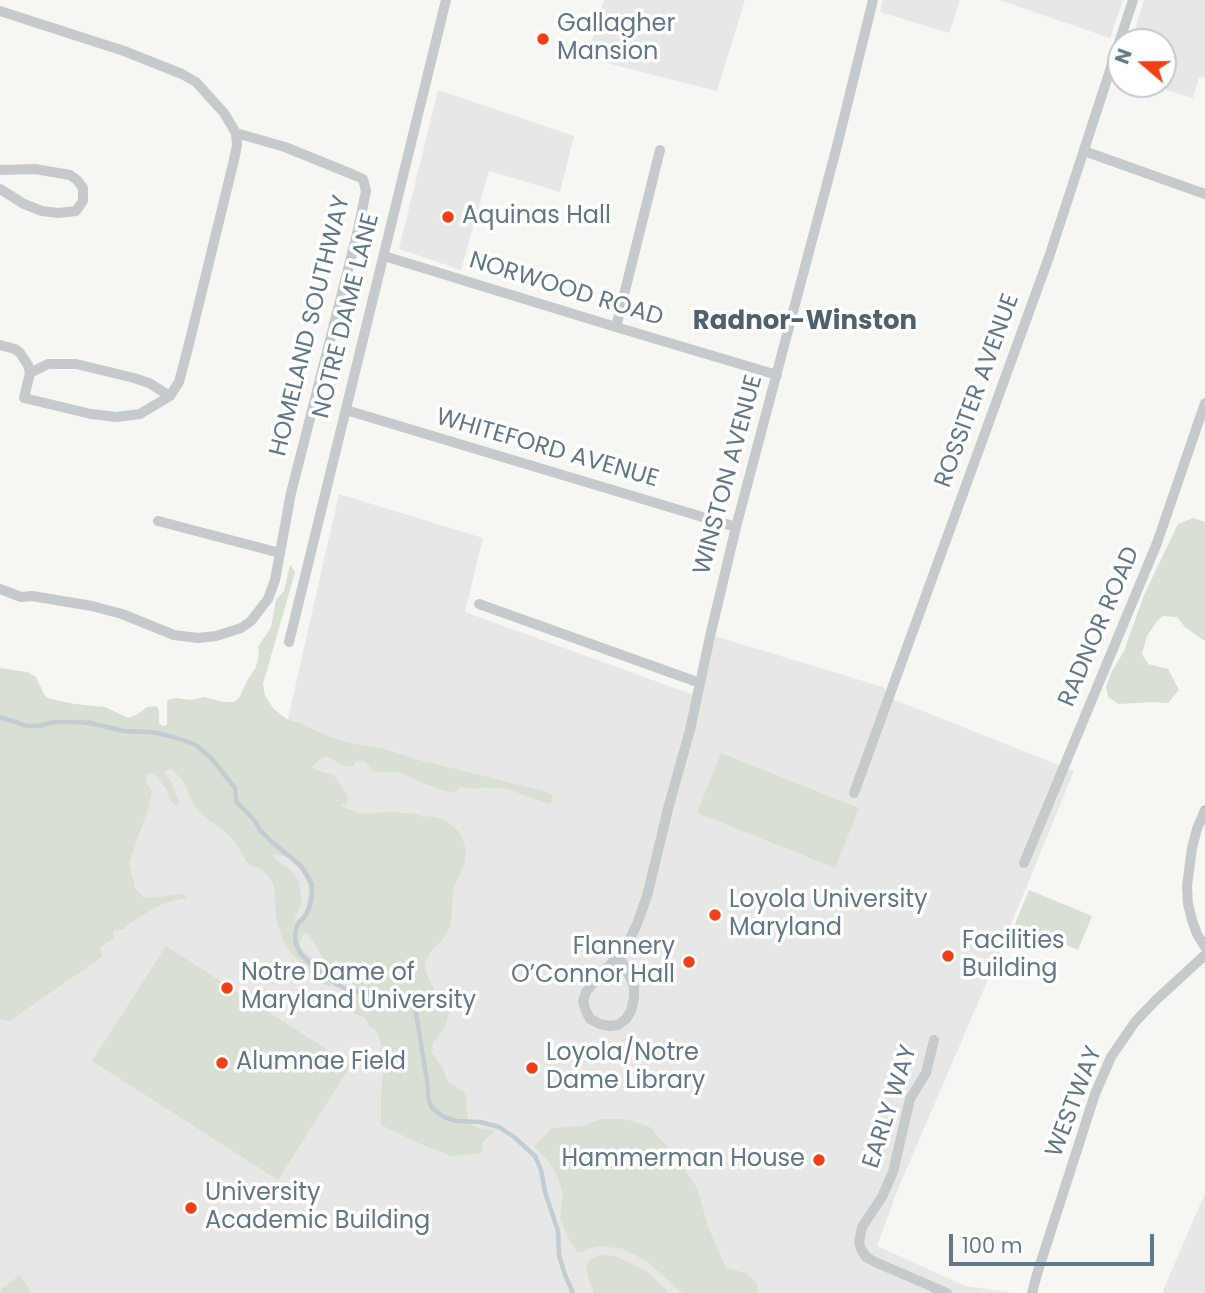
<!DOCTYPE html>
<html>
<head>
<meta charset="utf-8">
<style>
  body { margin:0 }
  #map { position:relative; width:1205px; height:1293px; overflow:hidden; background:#f6f6f2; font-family:Poppins,sans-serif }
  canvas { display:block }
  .north { position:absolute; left:1107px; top:28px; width:70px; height:70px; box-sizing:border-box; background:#fff; border:2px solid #c0c9cf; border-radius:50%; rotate:290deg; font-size:19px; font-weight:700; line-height:28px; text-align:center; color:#627886 }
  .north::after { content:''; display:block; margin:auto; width:24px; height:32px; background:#f33f16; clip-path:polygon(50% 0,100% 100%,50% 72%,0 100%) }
  .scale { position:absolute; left:949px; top:1234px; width:205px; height:32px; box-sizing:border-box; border:4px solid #627886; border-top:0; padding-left:9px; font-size:21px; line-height:24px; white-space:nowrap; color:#627886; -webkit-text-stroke:5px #fff; paint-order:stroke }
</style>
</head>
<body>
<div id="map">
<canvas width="1205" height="1293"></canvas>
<div class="north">N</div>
<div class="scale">100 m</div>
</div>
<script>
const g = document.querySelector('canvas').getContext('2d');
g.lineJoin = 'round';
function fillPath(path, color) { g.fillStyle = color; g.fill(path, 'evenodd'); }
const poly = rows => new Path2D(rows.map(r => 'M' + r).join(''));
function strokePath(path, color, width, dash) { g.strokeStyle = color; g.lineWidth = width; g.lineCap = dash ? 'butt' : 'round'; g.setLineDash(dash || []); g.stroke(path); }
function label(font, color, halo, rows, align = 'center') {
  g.font = font + ' Poppins,sans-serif'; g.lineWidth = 7; g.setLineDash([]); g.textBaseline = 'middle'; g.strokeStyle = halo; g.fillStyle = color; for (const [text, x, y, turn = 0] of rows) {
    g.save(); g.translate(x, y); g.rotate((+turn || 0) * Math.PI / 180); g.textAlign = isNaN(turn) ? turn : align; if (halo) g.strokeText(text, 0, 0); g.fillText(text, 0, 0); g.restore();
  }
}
fillPath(poly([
  [604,0,745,0,717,91,587,58],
  [883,0,960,0,949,33,880,12],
  [999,0,1123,0,1110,38],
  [1144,0,1205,0,1205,75,1204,78,1199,77,1193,98,1148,84,1163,84,1163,42,1131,42],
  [438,90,574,136,560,192,489,171,461,270,399,249],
  [339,494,483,538,465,612,694,695,708,634,883,687,892,699,1074,771,1001,949,898,1189,877,1246,965,1286,1014,1293,0,1293,0,1019,9,1021,99,940,145,726,286,727],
  [1205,1193,1205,1293,1162,1293]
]), '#e7e8e6');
fillPath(poly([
  [1193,518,1205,522,1205,640,1203,640,1185,627,1177,617,1163,616,1157,621,1147,636,1142,654,1148,664,1168,669,1179,690,1168,703,1153,702,1119,704,1108,697,1106,687,1111,673,1124,651,1144,595,1178,524],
  [290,565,295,572,263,684,265,696,274,709,288,720,301,723,322,734,346,742,388,750,415,759,544,791,552,795,553,801,549,804,507,789,484,787,474,789,460,787,457,791,449,792,422,783,399,772,373,772,366,762,361,761,356,762,353,766,345,766,327,756,322,758,311,767,324,773,330,773,336,778,348,796,347,804,340,804,345,808,364,814,389,812,415,814,425,817,431,816,446,821,455,828,461,835,466,850,464,865,453,889,452,913,450,925,445,936,430,953,425,963,425,970,433,988,445,1000,449,1013,444,1029,433,1043,432,1053,443,1069,447,1080,464,1092,467,1099,466,1108,469,1124,483,1129,495,1130,483,1142,482,1153,452,1156,418,1143,381,1125,381,1092,385,1061,380,1040,376,1030,370,1027,365,1018,354,1013,348,1004,356,986,348,980,338,961,334,961,331,964,334,980,330,986,325,985,312,976,291,953,284,943,276,920,274,885,271,880,261,869,250,865,245,860,240,850,229,835,205,817,194,805,183,781,171,768,166,771,165,773,171,781,179,802,177,806,170,801,167,790,154,773,149,773,146,776,148,786,152,791,147,812,129,863,135,888,143,897,148,898,180,894,185,895,187,898,171,901,154,908,129,924,124,929,115,930,113,933,114,938,100,947,102,957,9,1021,0,1019,0,668,27,672,36,677,45,696,51,699,75,704,105,707,128,718,138,714,147,707,156,706,159,710,159,723,163,726,167,725,167,701,170,699,176,698,190,700,205,697,222,702,234,702,239,698,247,681,256,667,259,654,258,647,271,627,276,600,284,591],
  [272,854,286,857,294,862,300,869,308,884,309,892,306,908,303,915,294,923,296,915,302,903,299,882,292,871,276,860],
  [305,932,310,936,326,963,330,975,321,967,300,947,300,941],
  [721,753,859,808,835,868,697,813],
  [1029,890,1092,916,1078,950,1015,924],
  [166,946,351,1065,278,1180,92,1061],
  [601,1119,625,1119,650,1127,670,1150,697,1188,708,1227,726,1268,746,1273,758,1285,757,1293,682,1293,649,1263,624,1249,601,1246,590,1248,583,1252,578,1252,570,1242,560,1219,563,1194,556,1173,546,1158,534,1147,552,1128,583,1126],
  [600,1255,615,1256,640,1268,649,1273,669,1293,594,1293,589,1280,586,1266,590,1260],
  [20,1275,32,1293,0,1293,0,1290]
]), '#d8dfd3');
strokePath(poly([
  [0,717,27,726,38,726,55,722,73,722,90,723,124,731,151,732,174,737,196,745,212,759,235,788,236,801,255,821,260,830,272,842,301,866,308,877,312,885,312,896,310,905,306,915,297,925,295,935,296,944,300,953,315,968,336,984,346,989,390,998,415,1007,428,1087,428,1098,432,1108,444,1117,457,1121,480,1122,499,1127,514,1137,535,1156,541,1170,545,1192,558,1231,559,1255,565,1275,573,1293]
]), '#c1cdd2', 4.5);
strokePath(poly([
  [0,11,124,51,182,74,196,82,224,113,236,133,237,145,234,160,189,344,179,382,170,396,140,414,117,417,91,414,24,398,30,373,28,365,20,353,15,349,0,345],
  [1084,151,1205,194],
  [0,170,35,169,70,175,77,180,83,188,83,201,76,211,58,213,42,211,24,204,0,189],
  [384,256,616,327,777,375],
  [616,327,660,150],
  [30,373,48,364,76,364,134,378,149,383,170,396],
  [346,410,736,527],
  [158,521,280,553],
  [0,589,21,597,32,596,92,606,122,614,174,635,198,638,216,636,241,628,251,621,268,599,275,580,291,493,357,234,366,191,363,179,354,175,285,147,236,133],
  [479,604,700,683],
  [289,642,446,0],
  [854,793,1049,257,1133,0],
  [1205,810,1197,829,1192,848,1187,886,1188,904,1192,920,1197,934,1205,947],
  [1024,863,1157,543,1205,403],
  [619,956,631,979,634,987,634,998,631,1011,626,1019,618,1025,609,1026,600,1024,590,1019,586,1011,583,1002,586,992,598,977,619,956,629,941,637,924,647,896,669,805,690,730,711,632,736,527,837,146,873,0],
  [934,1040,926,1073,910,1099,893,1172,882,1197,862,1227,859,1242,861,1249,866,1257,875,1262,947,1293],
  [1032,1293,1037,1274,1095,1094,1111,1057,1135,1022,1156,1000,1205,955]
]), '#c5cacc', 10);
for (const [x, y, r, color] of [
  [543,39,7,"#f33f16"],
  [448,217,7,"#f33f16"],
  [715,915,7,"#f33f16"],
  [948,956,7,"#f33f16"],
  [689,962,7,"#f33f16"],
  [227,988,7,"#f33f16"],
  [222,1063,7,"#f33f16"],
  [532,1068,7,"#f33f16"],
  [819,1160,7,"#f33f16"],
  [191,1208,7,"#f33f16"]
]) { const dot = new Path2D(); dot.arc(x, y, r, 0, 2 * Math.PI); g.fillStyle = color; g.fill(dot); strokePath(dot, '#fff', 2.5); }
label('24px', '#627886', '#fff', [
  ["Gallagher",557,25],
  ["Mansion",557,53],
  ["Aquinas Hall",462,217],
  ["Loyola University",729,901],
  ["Maryland",729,929],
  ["Facilities",962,942],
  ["Building",962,970],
  ["Flannery",675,948,"right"],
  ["O’Connor Hall",675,976,"right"],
  ["Notre Dame of",241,974],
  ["Maryland University",241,1002],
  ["Loyola/Notre",546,1054],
  ["Dame Library",546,1082],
  ["Alumnae Field",236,1063],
  ["Hammerman House",805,1160,"right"],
  ["University",205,1194],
  ["Academic Building",205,1222]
], 'left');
label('24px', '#627886', '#fff', [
  ["NORWOOD ROAD",566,290,17],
  ["NOTRE DAME LANE",347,316,-76],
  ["HOMELAND SOUTHWAY",311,326,-76],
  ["ROSSITER AVENUE",978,391,-70],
  ["WHITEFORD AVENUE",547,449,16],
  ["WINSTON AVENUE",729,475,-75],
  ["RADNOR ROAD",1100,627,-67],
  ["WESTWAY",1075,1102,-69],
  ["EARLY WAY",891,1107,-72]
]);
label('bold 26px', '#51616b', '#fff', [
  ["Radnor-Winston",805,322]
]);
</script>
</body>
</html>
